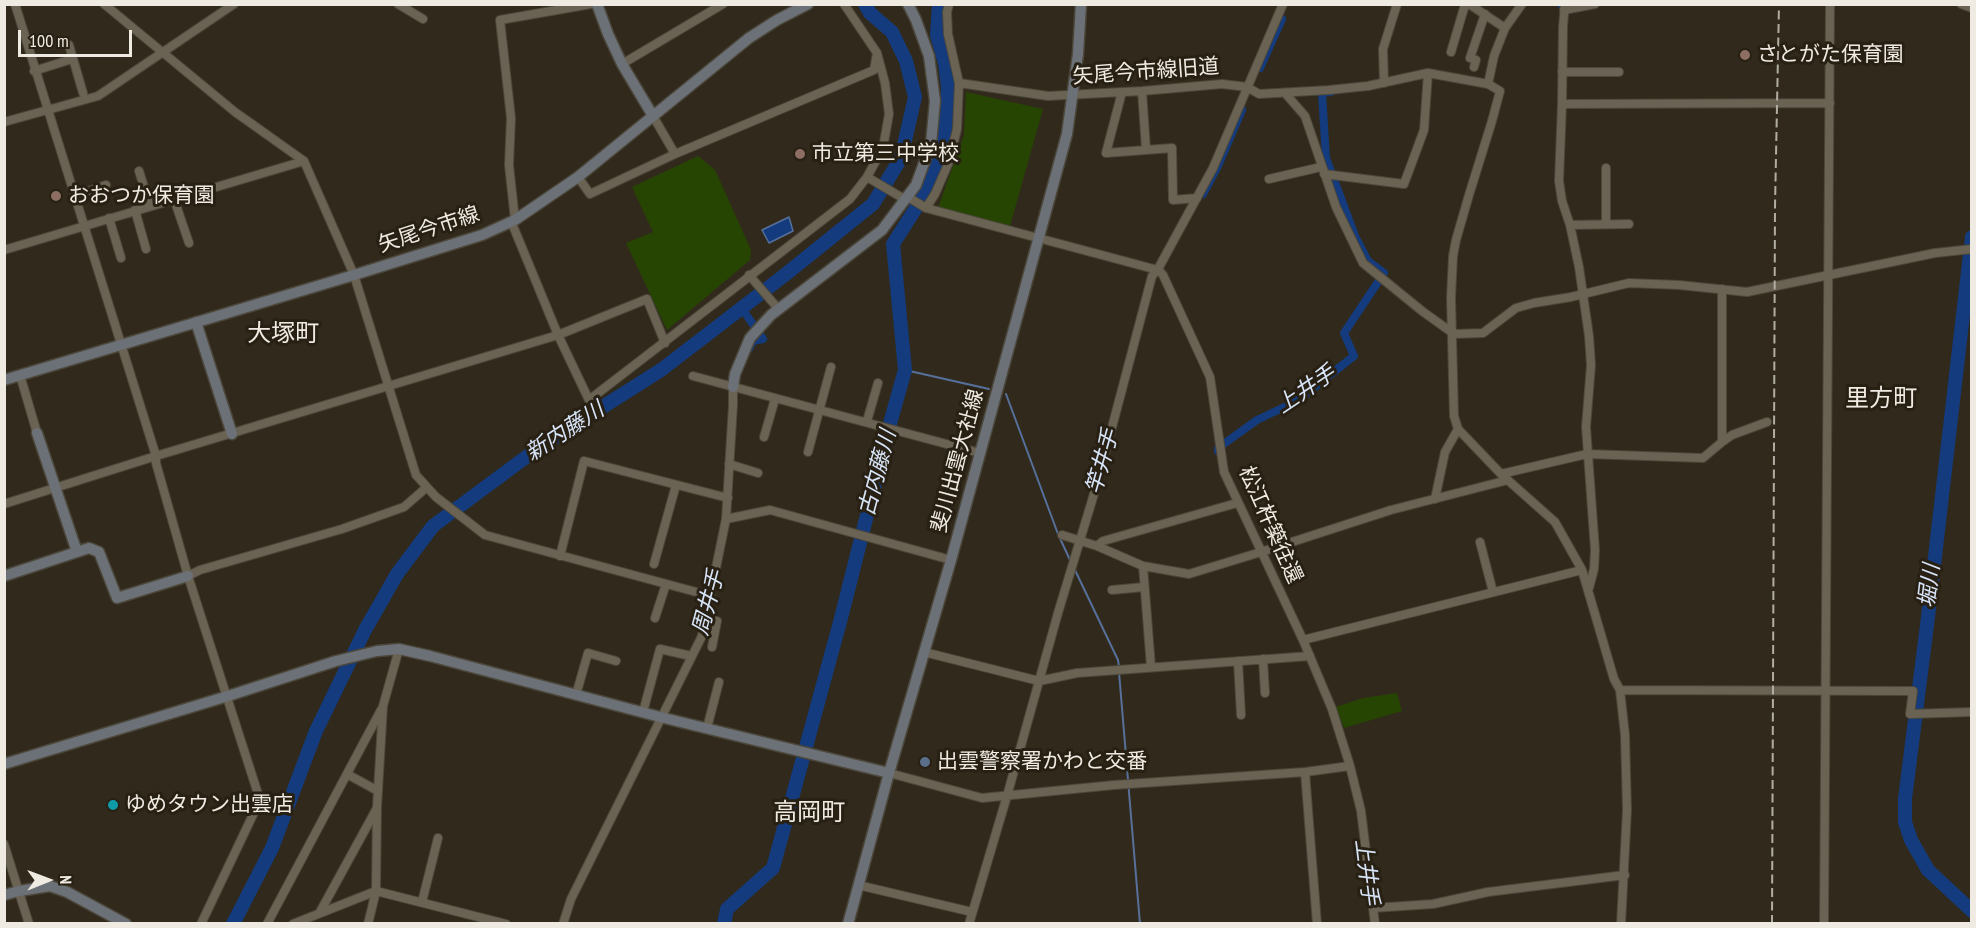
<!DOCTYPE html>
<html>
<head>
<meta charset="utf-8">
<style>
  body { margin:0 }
  #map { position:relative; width:1976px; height:928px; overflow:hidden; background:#312a1c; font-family:"PT Sans Narrow",sans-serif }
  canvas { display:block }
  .frame { position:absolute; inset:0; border:6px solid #efeae2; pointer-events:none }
  .north { position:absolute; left:18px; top:850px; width:60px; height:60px; -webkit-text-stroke:4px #272013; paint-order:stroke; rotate:89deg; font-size:16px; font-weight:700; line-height:24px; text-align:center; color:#efeae2 }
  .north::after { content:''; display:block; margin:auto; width:21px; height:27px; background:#efeae2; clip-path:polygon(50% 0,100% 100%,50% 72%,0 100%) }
  .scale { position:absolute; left:18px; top:30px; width:114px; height:27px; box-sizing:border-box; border:3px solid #efeae2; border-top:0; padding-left:8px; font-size:18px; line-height:21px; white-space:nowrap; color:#efeae2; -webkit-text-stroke:4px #272013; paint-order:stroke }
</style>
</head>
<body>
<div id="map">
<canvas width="1976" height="928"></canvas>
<div class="frame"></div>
<div class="north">N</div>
<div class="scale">100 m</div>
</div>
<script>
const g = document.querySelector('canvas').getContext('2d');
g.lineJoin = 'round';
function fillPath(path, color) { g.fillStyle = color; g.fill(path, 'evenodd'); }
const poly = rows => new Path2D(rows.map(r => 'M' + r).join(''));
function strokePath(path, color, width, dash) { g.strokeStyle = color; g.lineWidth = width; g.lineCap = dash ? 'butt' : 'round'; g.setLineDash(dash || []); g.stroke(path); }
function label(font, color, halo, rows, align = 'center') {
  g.font = font + ' "PT Sans Narrow","Noto Sans JP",sans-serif'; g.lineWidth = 6; g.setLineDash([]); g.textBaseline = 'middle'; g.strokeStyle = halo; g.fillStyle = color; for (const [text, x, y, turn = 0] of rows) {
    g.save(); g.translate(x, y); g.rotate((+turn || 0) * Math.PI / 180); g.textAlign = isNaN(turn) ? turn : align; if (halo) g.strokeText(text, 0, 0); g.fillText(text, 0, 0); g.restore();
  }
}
fillPath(poly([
  [966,92,1043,109,1010,226,938,208,964,135],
  [698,156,715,170,751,250,750,260,667,330,626,243,653,232,632,187],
  [1397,693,1402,711,1344,728,1336,707,1363,698]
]), '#274502');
const water = poly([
  [789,217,793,231,769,243,762,230,789,217]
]);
fillPath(water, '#143b7d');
strokePath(water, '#56709b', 1.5);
strokePath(poly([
  [905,370,989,389],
  [1006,394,1058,534,1070,560],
  [1074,568,1118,660,1119,667],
  [1119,672,1140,924]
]), '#56709b', 2);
strokePath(poly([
  [1561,4,1569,4],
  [1260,68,1282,19],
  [1203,194,1218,166,1242,110],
  [741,307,763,339,753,341,749,349],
  [1218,451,1218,448,1257,420,1297,401,1354,356,1344,333,1384,273,1368,261,1355,236,1326,158,1322,93,1331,92]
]), '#143b7d', 8);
strokePath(poly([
  [1972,237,1928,617,1905,799,1905,822,1911,840,1928,870,1972,911],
  [233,924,272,848,316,731,365,630,397,574,433,526,541,446,661,370,786,274,873,204,901,158,915,97,906,61,892,32,870,13,865,4],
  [724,924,727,909,773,868,840,622,891,420,905,370,893,244,916,208,937,167,945,133,948,88,945,63,937,35,939,4]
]), '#143b7d', 14);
const street = poly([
  [15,4,156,456,156,463,188,576,260,800,201,924],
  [104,4,235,112,304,161,354,275,416,475,436,497,485,535,711,596],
  [398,4,423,19],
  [1469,4,1505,28],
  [1565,4,1563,26,1562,104,1559,181,1562,201,1570,225,1579,267,1589,336,1591,365,1586,427,1595,550,1594,569,1589,588],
  [1961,4,1972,8],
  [1564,10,1595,4],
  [69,45,83,93],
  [1451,52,1464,8,1468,4],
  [622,64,723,4],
  [1474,67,1476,60,1470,58,1485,14],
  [34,71,72,59],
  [1562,72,1619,72],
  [959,83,1048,96,1142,91,1222,84,1247,87,1259,94,1329,90,1368,86,1428,73,1488,84,1500,91,1492,121,1469,195,1456,240,1453,256,1451,298,1454,416,1458,429,1501,474,1587,454,1703,458,1722,442,1722,289],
  [1384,83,1383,49,1397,4],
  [1488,84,1494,56,1505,28,1522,4],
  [1142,91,1146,149],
  [1122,92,1106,153,1172,148,1173,200,1197,198],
  [1285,93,1305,116,1336,207,1363,263,1422,311,1454,334,1483,333,1516,308,1534,303,1571,297,1629,283,1679,285,1747,292,1935,253,1972,249],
  [1562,104,1830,103],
  [653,116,675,154],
  [4,122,98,96,234,4],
  [139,171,150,206],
  [1324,174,1404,184,1424,130,1428,73],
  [578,177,590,194,675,154,874,70,877,53,844,4],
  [867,177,906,200],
  [1269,179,1321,167],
  [74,196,106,185],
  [908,197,926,208,1154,269,1156,271],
  [174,199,189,243],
  [926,208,935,194,949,162,957,129,959,83,948,34,947,12,949,4],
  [135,210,146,249],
  [109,218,121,258],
  [515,220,509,165,511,118,500,20,591,4],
  [511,221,558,335,647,299,665,343],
  [1606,224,1606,168],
  [1570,225,1629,224],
  [4,250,304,161],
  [1158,269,1163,275,1210,377,1224,472,1303,640,1332,709,1350,766,1361,811,1375,924],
  [749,275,775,305,777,310],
  [20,375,37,433],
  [693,376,980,453],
  [867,421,878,383],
  [764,437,775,399],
  [1722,442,1732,435,1767,422],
  [808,452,831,367],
  [729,464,758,473],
  [1501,474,1555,522,1582,570,1614,679,1620,690,1625,735,1627,810,1621,924],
  [1435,499,1445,452,1458,429],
  [4,504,156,456,558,335,589,400,850,199,867,177,883,148,889,114,885,83,877,53],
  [726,519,770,510,951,560],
  [1062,535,1097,546,1103,541,1237,503],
  [1480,542,1493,592],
  [1097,546,1143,566,1189,574,1261,552],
  [1261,552,1391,510,1508,480],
  [560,556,584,461,728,498],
  [654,564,676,485],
  [1143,566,1151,667],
  [188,576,200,570,342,529,404,507,427,487],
  [1112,590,1144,587],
  [655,618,666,584],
  [706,618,717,621,712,647],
  [1303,640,1582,570],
  [924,652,1039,681,1077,673,1310,656],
  [1263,659,1265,693],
  [1238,661,1241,715],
  [1620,690,1913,691,1910,714,1972,712],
  [576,695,588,653,616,661],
  [643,712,660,649,691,656],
  [707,728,719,682],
  [1305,772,1317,924],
  [889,773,982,798,1114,785,1305,772,1350,766],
  [347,774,378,791],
  [4,844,29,924],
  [858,885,972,912],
  [422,902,438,838],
  [1373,908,1433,904,1488,892,1625,875],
  [320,912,377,808],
  [267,924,381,710],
  [293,924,376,891,506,924],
  [368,924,376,891,377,807,383,706,399,649],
  [563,924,571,899,702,636,726,519,733,405,733,387],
  [969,924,1007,796,1058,613,1097,484,1152,276,1158,269,1213,168,1283,4],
  [1824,924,1830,4]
]);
const secondary = poly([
  [597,4,608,34,622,64,653,116],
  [196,322,232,434],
  [4,380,354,275,482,235,515,220,578,177,749,38,777,20,808,4],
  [733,387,735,374,750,338,771,315,882,230,916,185,931,144,935,101,929,56,916,20,908,4],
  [37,433,77,552],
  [4,576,89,548,99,552,117,598,188,576],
  [4,764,228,696,336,661,377,651,399,649,430,656,660,717,889,773],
  [4,895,19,891,50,886,67,892,126,924],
  [848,924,889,773,951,560,1067,134,1078,54,1081,4]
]);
strokePath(street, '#4c473b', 10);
strokePath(secondary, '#4c473b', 13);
strokePath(street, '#6a6353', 8);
strokePath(secondary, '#6c7178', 10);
strokePath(poly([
  [1772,924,1775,207,1779,4]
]), '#b2ada3', 2, [9, 4.5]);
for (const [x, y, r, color] of [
  [1745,55,6,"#8d6e63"],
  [800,154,6,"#8d6e63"],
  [56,196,6,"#8d6e63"],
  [925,762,6,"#5c6f8a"],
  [113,805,6,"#0f9aa8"]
]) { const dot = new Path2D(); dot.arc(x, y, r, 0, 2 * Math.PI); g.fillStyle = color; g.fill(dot); strokePath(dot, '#272013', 2); }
label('21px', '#efeae2', '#272013', [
  ["さとがた保育園",1757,55],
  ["市立第三中学校",812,154],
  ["おおつか保育園",68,196],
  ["出雲警察署かわと交番",937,762],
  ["ゆめタウン出雲店",125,805]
], 'left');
label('21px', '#efeae2', '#272013', [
  ["矢尾今市線旧道",1146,72,-4],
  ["矢尾今市線",429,230,-18],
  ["斐川出雲大社線",958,461,-75],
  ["松江杵築往還",1270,525,66]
]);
label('italic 22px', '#d8e4f8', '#272013', [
  ["上井手",1306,390,-34],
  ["新内藤川",565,432,-33],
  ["竿井手",1103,462,-74],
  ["古内藤川",878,473,-75],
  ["堀川",1930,586,-83],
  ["周井手",709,603,-75],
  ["上井手",1366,872,83]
]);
label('24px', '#efeae2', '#272013', [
  ["大塚町",283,334],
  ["里方町",1881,399],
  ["高岡町",809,813]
]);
</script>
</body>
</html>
